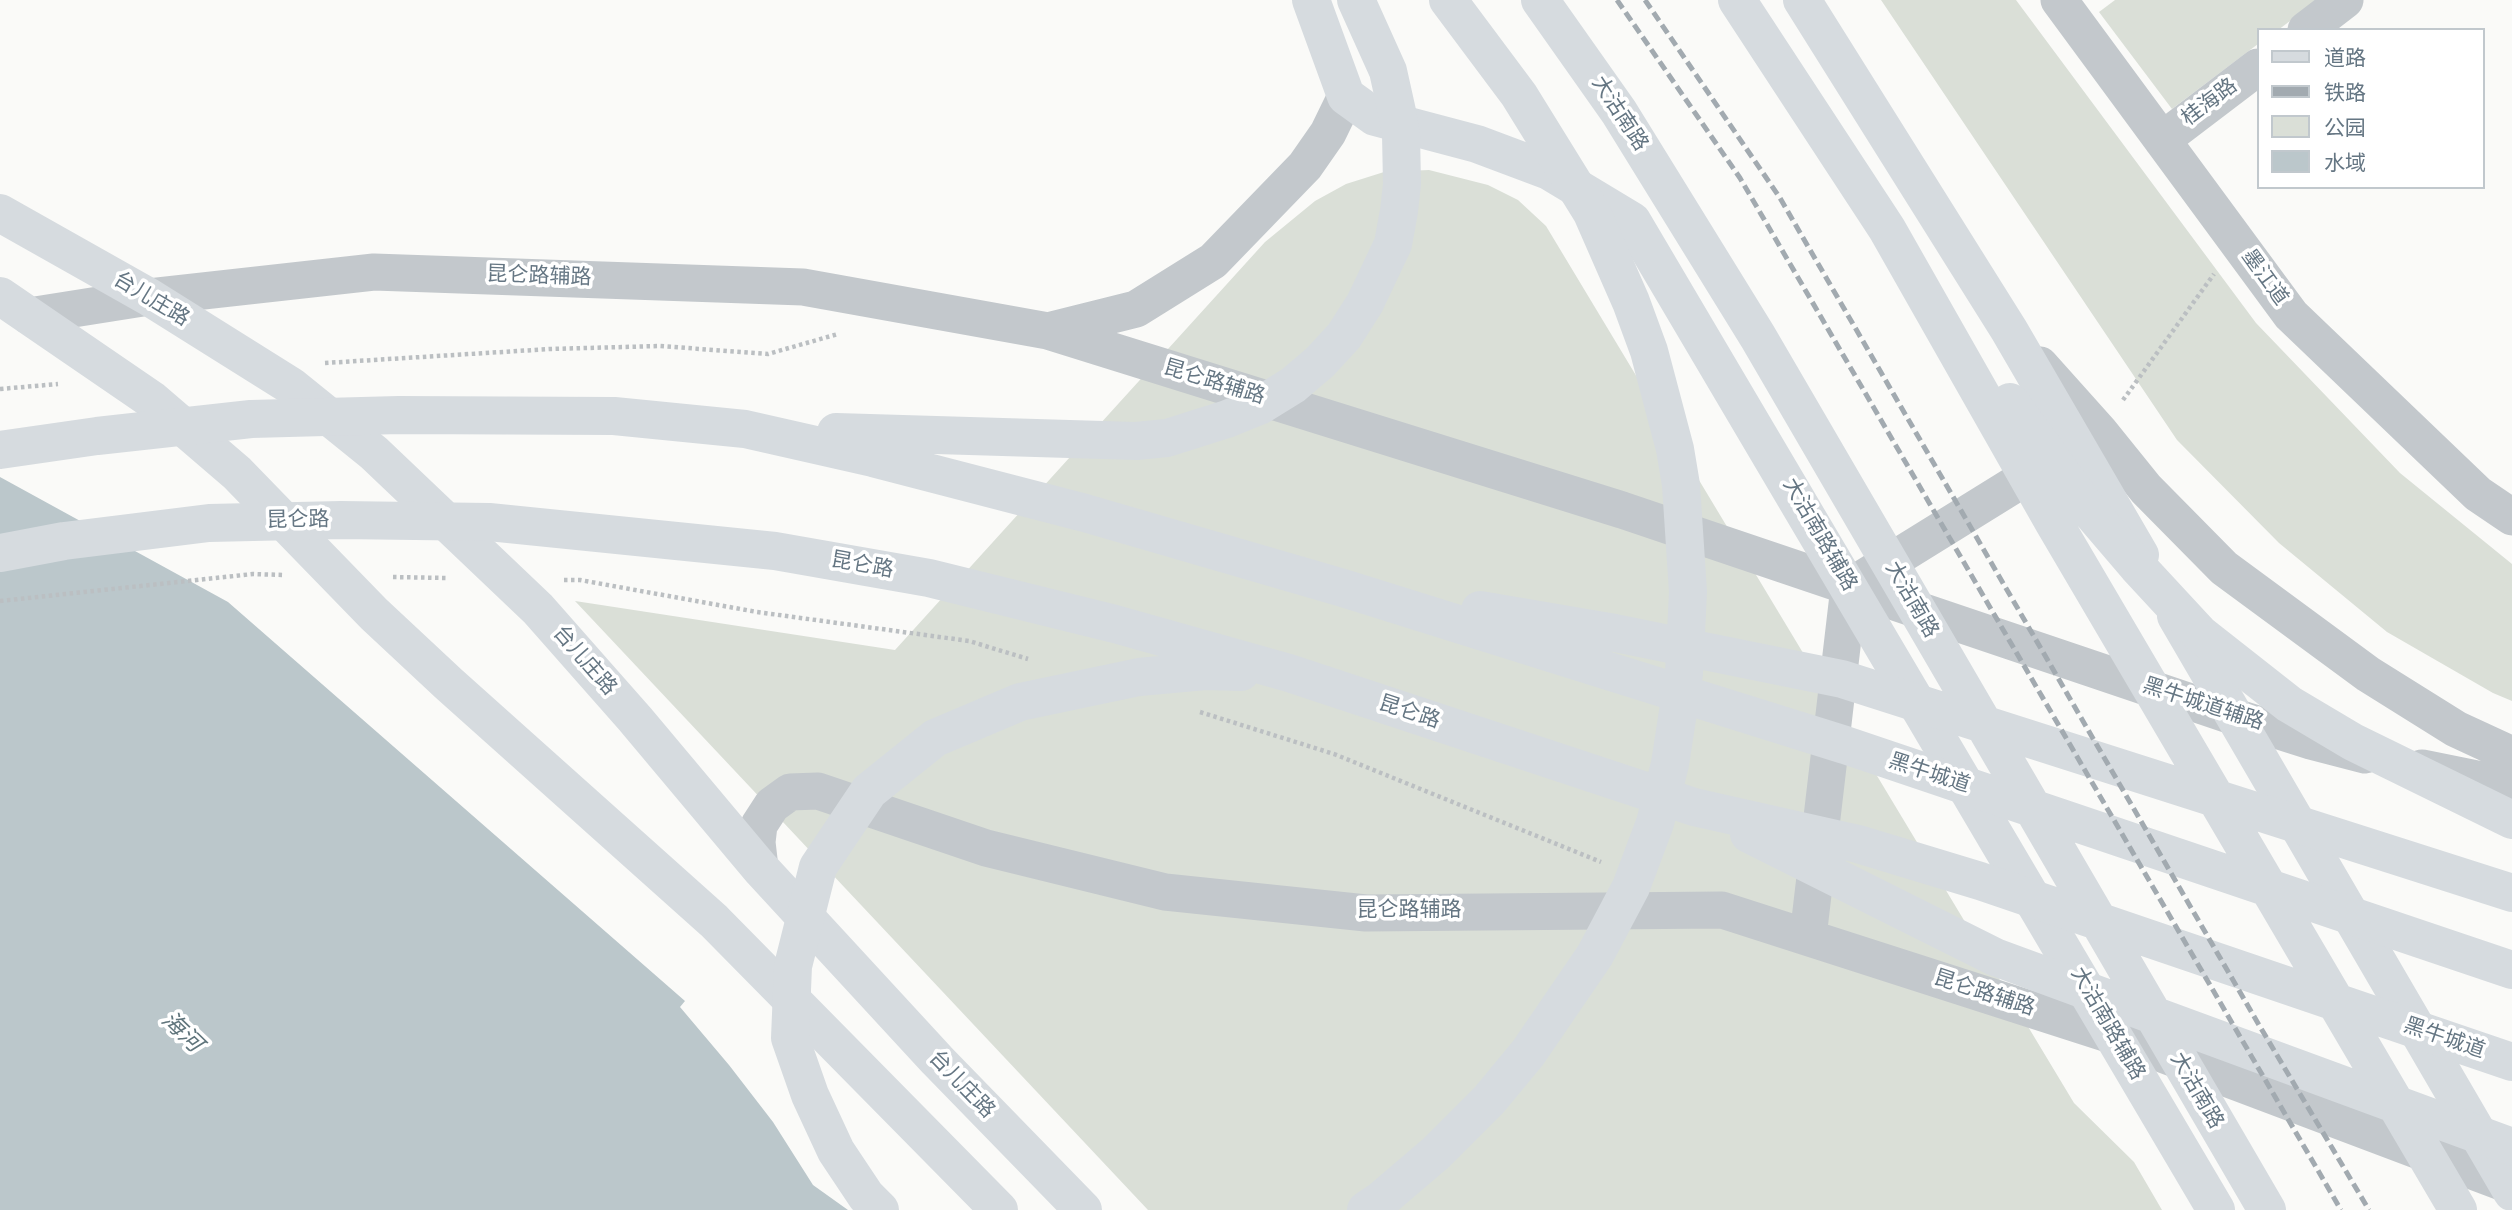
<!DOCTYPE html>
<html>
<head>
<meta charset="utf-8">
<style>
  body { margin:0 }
  #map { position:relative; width:2512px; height:1210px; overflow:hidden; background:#fafaf8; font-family:"Titillium Web","Noto Sans SC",sans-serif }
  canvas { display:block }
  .legend { position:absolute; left:2257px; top:28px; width:228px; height:161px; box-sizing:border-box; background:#fff; border:2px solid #c1c8cd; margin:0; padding:9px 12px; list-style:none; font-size:21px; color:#657683 }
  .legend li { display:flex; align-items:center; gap:14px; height:35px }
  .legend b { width:35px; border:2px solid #c1c8cd }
</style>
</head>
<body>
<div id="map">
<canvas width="2512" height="1210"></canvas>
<ul class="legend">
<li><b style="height:9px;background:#d6dbdf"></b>道路</li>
<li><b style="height:9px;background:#a2aab0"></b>铁路</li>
<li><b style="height:19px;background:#dadfd7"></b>公园</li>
<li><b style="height:19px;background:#bbc7cb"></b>水域</li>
</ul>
</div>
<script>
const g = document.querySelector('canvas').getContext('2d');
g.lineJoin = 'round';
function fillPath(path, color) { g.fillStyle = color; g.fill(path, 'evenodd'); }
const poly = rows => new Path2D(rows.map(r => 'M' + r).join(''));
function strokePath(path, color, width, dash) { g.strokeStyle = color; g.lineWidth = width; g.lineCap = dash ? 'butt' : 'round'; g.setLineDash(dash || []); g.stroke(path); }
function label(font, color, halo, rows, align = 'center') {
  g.font = font + ' "Titillium Web","Noto Sans SC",sans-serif'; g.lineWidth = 7; g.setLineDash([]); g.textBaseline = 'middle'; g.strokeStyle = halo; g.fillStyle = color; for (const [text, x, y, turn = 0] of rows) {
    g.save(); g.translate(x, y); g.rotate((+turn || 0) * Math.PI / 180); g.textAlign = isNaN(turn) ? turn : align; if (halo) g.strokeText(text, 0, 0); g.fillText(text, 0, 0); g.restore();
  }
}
fillPath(poly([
  [1881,0,2016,0,2256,323,2400,473,2512,564,2512,701,2493,693,2387,632,2279,543,2177,440],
  [2115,0,2318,0,2278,30,2258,30,2258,44,2172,109,2099,12],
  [1429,170,1488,185,1518,200,1546,226,2074,1103,2134,1162,2162,1210,1148,1210,575,601,895,650,1265,242,1315,201,1346,184,1384,172]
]), '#dadfd7');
fillPath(poly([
  [0,477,228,602,685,1001,680,1007,729,1065,773,1122,813,1185,848,1210,0,1210]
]), '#bbc7cb');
strokePath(poly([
  [325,363,550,349,660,346,768,354,838,334],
  [0,389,58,384],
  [2123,400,2214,274],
  [393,577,447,578],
  [564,580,580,580,757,612,969,641,1028,659],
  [0,601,253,574,283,575],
  [1200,712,1334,754,1601,862]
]), '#bbbfc2', 4.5, [3.5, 3.5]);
strokePath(poly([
  [2059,0,2291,315,2478,494,2512,517],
  [2306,30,2345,0],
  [2162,140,2258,67],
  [29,316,149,297,374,272,803,287,1048,331,1622,510,2235,717,2311,741,2365,755],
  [1048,331,1136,309,1213,261,1305,166,1328,133,1346,96],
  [2040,365,2100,432,2146,489,2224,568,2368,674,2456,729,2512,755],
  [2422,768,2512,786],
  [760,868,757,842,759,825,772,805,790,792,818,791,986,848,1165,892,1366,913,1722,910,2114,1036,2512,1186],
  [1808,937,1849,587,2054,460]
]), '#c3c8cc', 37);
strokePath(poly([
  [1311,0,1346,96,1375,117,1477,144,1549,171,1632,221,2216,1210],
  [1802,0,2009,330,2140,555],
  [0,213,149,297,291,386,374,453,538,609,635,719,760,868,937,1060,1083,1210],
  [0,296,152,400,237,473,374,614,449,684,714,921,999,1210],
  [2176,616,2512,1192]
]), '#d6dbdf', 38);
strokePath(poly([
  [1540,0,1619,112,1758,337,2267,1210],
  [1737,0,1887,229,2054,523,2458,1210],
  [2010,402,2084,504,2137,566,2200,634,2289,704,2353,742,2512,820],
  [836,432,1136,441,1167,438,1227,419,1259,406,1293,385,1320,362,1344,336,1365,303,1393,244,1399,211,1402,184,1401,134,1398,116,1388,71,1356,0],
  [0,450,97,436,251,419,399,415,614,416,745,429,873,458,1085,513,1343,588,1845,745,2512,970],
  [0,553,64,541,209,523,341,520,489,522,775,551,929,578,1115,624,1289,673,1694,807,1858,844,1980,881,2512,1062],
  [1480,610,1615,633,1842,679,2512,893],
  [1749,834,1995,957,2512,1147],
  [880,1210,866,1196,836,1151,810,1095,790,1038,793,966,818,867,869,791,935,738,1020,702,1139,677,1205,671,1241,672],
  [1366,1210,1381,1200,1436,1153,1489,1100,1528,1053,1595,955,1631,887,1655,823,1670,764,1684,673,1688,592,1681,485,1675,449,1649,351,1631,302,1592,213,1519,95,1448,0]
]), '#d6dbdf', 38);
strokePath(poly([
  [1617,0,1740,178,2341,1210],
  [1645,0,1780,198,2259,1025,2369,1210]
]), '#a2aab0', 5, [10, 5]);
label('21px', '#657683', '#fff', [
  ["桂海路",2210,103,-37],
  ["大沽南路",1619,114,57],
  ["昆仑路辅路",539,277,2],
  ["墨江道",2264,278,54],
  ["台儿庄路",151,300,31],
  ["昆仑路辅路",1214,383,17],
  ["昆仑路",298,521,-1],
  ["大沽南路辅路",1819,535,60],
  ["昆仑路",862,566,10],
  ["大沽南路",1911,600,60],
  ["台儿庄路",584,661,49],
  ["黑牛城道辅路",2203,705,18],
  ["昆仑路",1409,713,18],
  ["黑牛城道",1929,774,18],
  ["昆仑路辅路",1409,911],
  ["昆仑路辅路",1984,994,18],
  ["大沽南路辅路",2107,1024,60],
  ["黑牛城道",2444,1039,19],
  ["台儿庄路",961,1085,46],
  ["大沽南路",2196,1091,60]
]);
label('italic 23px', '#60757c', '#fff', [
  ["海河",181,1033,44]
]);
</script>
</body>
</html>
